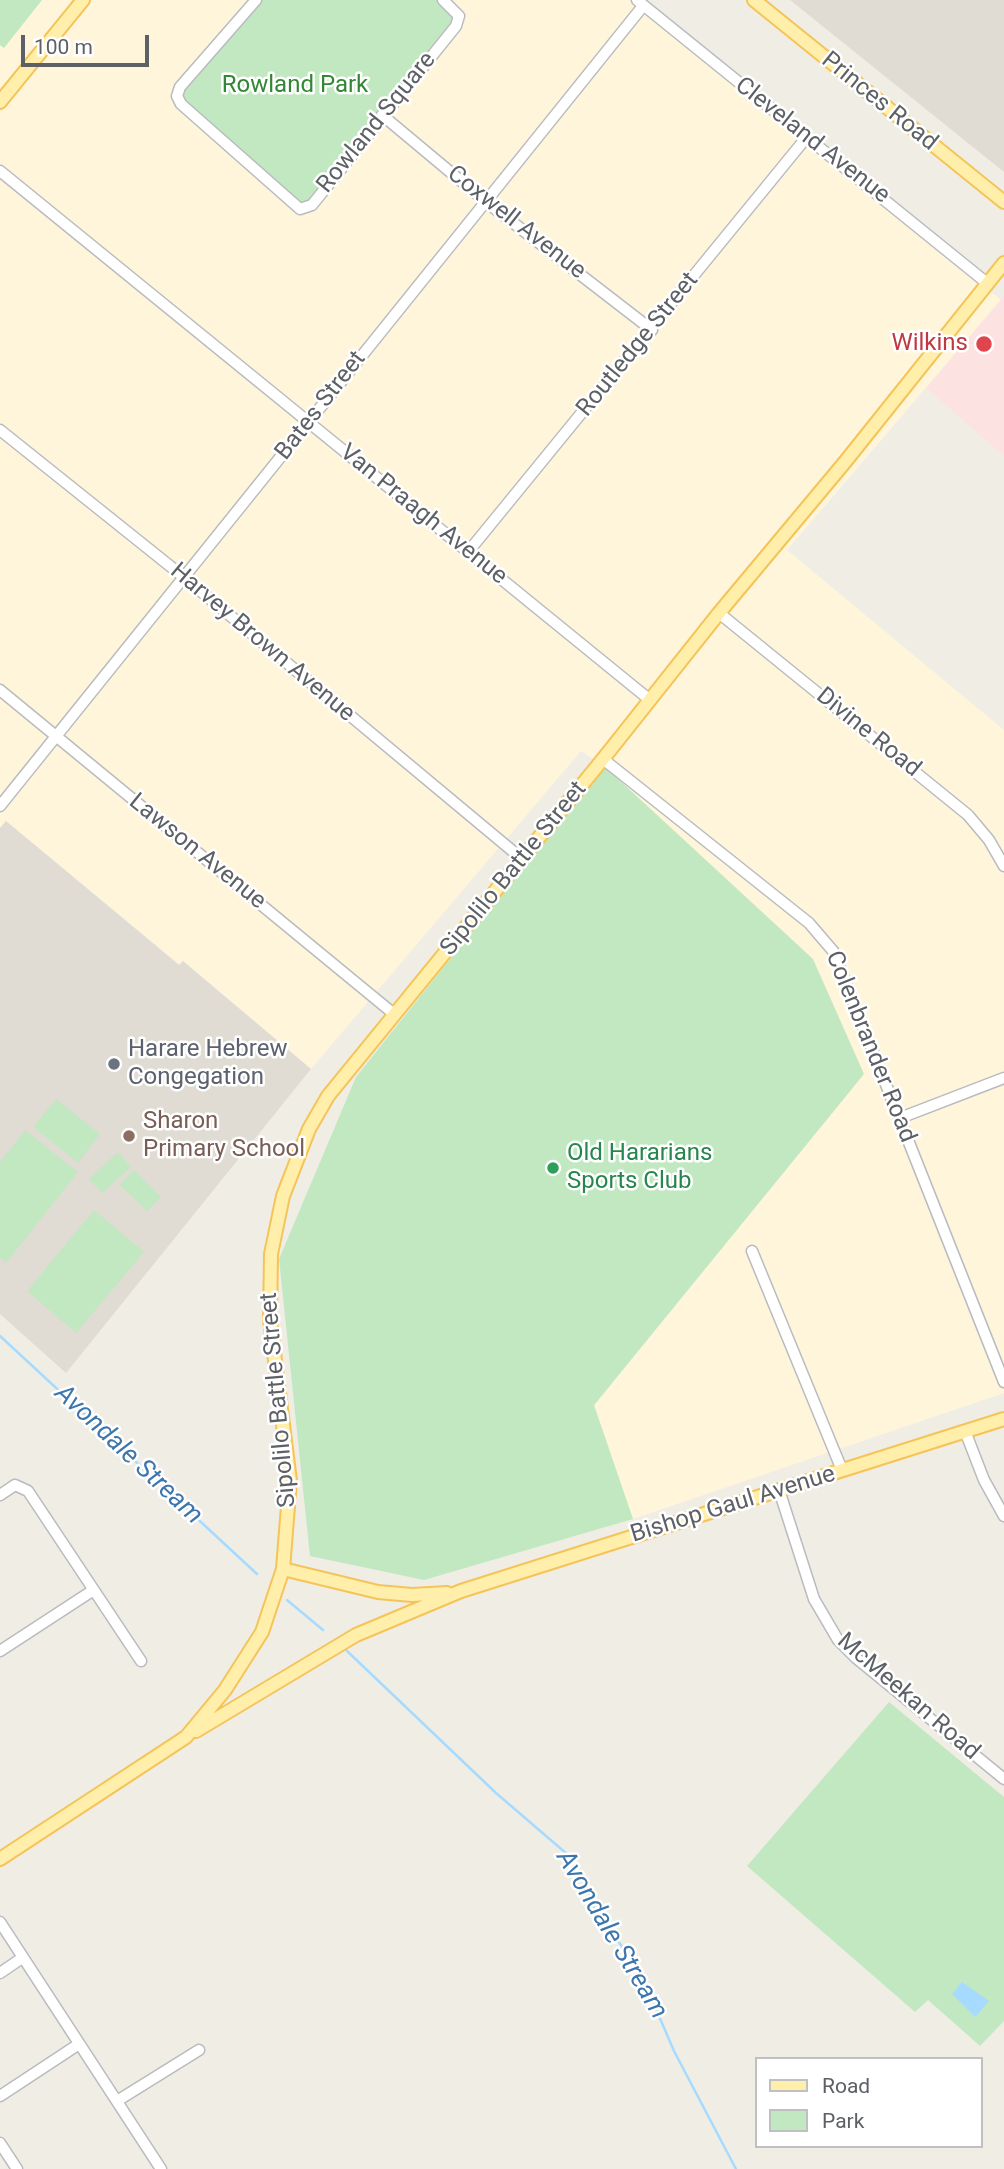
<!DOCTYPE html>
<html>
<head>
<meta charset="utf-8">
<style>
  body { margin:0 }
  #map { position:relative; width:1004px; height:2169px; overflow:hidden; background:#f0ede5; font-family:Roboto,sans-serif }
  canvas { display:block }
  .legend { position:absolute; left:755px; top:2057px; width:228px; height:91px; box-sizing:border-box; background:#fff; border:2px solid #bec0c2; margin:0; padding:9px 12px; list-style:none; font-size:21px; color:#5d6166 }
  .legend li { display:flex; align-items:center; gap:14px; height:35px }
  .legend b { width:35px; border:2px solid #bec0c2 }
  .scale { position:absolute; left:21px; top:35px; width:128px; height:32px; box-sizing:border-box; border:4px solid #5d6166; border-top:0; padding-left:9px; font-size:21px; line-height:24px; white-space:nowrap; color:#5d6166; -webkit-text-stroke:5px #fff; paint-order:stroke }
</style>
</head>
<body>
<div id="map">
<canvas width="1004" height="2169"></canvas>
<ul class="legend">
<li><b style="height:9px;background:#ffefab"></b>Road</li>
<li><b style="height:19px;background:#c2e8c1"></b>Park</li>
</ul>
<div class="scale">100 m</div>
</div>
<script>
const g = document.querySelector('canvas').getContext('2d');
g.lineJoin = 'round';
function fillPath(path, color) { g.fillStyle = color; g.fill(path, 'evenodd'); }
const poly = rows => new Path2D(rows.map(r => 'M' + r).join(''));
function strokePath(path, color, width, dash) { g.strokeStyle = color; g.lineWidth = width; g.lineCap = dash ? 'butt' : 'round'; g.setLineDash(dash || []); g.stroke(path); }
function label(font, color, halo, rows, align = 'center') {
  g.font = font + ' Roboto,sans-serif'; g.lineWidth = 5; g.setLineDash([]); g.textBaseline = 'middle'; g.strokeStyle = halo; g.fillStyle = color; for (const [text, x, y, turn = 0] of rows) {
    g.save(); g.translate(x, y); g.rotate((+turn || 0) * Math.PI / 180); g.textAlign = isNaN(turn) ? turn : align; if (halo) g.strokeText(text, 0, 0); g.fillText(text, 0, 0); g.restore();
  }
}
fillPath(poly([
  [0,0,637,0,1001,300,787,550,1004,730,1004,1393,633,1519,594,1406,864,1074,604,766,581,751,311,1069,183,961,180,965,6,821,0,828]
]), '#fff5db');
fillPath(poly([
  [790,0,1004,0,1004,172],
  [6,821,179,965,183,961,311,1069,66,1373,0,1314,0,828]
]), '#e0dcd3');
fillPath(poly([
  [1004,296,1004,456,926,388]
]), '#fce3e2');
fillPath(poly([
  [0,0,42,0,4,48,0,45],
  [255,0,441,0,461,16,306,210,173,94],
  [604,766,813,959,864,1074,594,1405,633,1519,424,1580,310,1556,279,1259,356,1077],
  [56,1099,100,1134,78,1163,33,1127],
  [25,1130,78,1172,6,1263,0,1258,0,1162],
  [118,1152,131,1167,102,1193,89,1179],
  [134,1170,161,1197,147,1211,119,1184],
  [94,1210,144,1252,76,1333,27,1291],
  [889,1702,1004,1797,1004,2021,980,2046,928,2000,915,2012,747,1866]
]), '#c2e8c1');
fillPath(poly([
  [962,1982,989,2001,975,2017,952,1994]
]), '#a6dbff');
strokePath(poly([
  [0,1336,257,1574],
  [287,1600,323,1630],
  [347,1651,496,1793,567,1854,586,1884,591,1903,640,1972,674,2051,736,2169]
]), '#a6dbff', 2.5);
const minor = poly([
  [256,0,180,87,177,96,181,104,300,209,312,205,456,26,459,16,443,0],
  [637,0,987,283],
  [382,115,485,201,652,330],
  [0,171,650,700],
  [0,430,185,578,521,858],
  [468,552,806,138],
  [719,613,968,815,989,840,1004,866],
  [0,690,394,1014],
  [603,759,809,923,833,951,1004,1382],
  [0,806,643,6],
  [900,1118,1004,1078],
  [752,1251,842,1470],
  [965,1431,984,1480,1004,1516],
  [779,1490,814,1599,838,1640,856,1658,1004,1779],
  [0,1495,15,1485,28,1491,141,1661],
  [0,1651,92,1591],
  [0,1922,161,2169],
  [0,1973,22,1958],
  [0,2096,79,2044],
  [117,2101,199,2050],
  [0,2143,17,2169]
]);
const major = poly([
  [754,0,1004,202],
  [0,102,83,0],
  [283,1569,378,1592,412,1595,447,1593],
  [196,1731,356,1635,461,1591,1004,1419],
  [0,1859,186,1737,225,1690,262,1632,283,1569,290,1481,270,1320,271,1254,283,1196,309,1129,328,1096,603,759,719,613,845,462,1004,263]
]);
strokePath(minor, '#b8bbbf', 13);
strokePath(major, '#f5c459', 16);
strokePath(minor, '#fff', 10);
strokePath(major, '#ffefab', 12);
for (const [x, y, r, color] of [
  [984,344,9,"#e0444e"],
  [114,1064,7,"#6b7280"],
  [129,1136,7,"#8d6e63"],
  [553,1168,7,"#2e9e5b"]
]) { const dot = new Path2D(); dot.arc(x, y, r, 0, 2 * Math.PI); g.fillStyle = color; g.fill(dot); strokePath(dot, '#fff', 2.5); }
label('24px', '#338734', '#fff', [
  ["Rowland Park",295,86]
]);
label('24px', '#5d6166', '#fff', [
  ["Princes Road",879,102,39],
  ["Rowland Square",377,123,-51],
  ["Cleveland Avenue",812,141,38],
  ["Coxwell Avenue",516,223,38],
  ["Routledge Street",638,345,-51],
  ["Bates Street",321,406,-52],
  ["Van Praagh Avenue",423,515,39],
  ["Harvey Brown Avenue",262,643,40],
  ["Divine Road",868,733,39],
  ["Lawson Avenue",197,852,39],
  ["Sipolilo Battle Street",514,869,-51],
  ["Colenbrander Road",870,1047,68],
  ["Sipolilo Battle Street",279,1400,-95],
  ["Bishop Gaul Avenue",733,1505,-17],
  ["McMeekan Road",908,1697,41]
]);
label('24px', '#be3a42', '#fff', [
  ["Wilkins",968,344]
], 'right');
label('24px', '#5b616d', '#fff', [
  ["Harare Hebrew",128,1050],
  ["Congegation",128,1078]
], 'left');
label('24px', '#785e54', '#fff', [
  ["Sharon",143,1122],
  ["Primary School",143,1150]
], 'left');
label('24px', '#27864d', '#fff', [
  ["Old Hararians",567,1154],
  ["Sports Club",567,1182]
], 'left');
label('italic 26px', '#3c76ac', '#fff', [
  ["Avondale Stream",128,1455,43],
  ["Avondale Stream",611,1935,59]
]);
</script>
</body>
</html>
